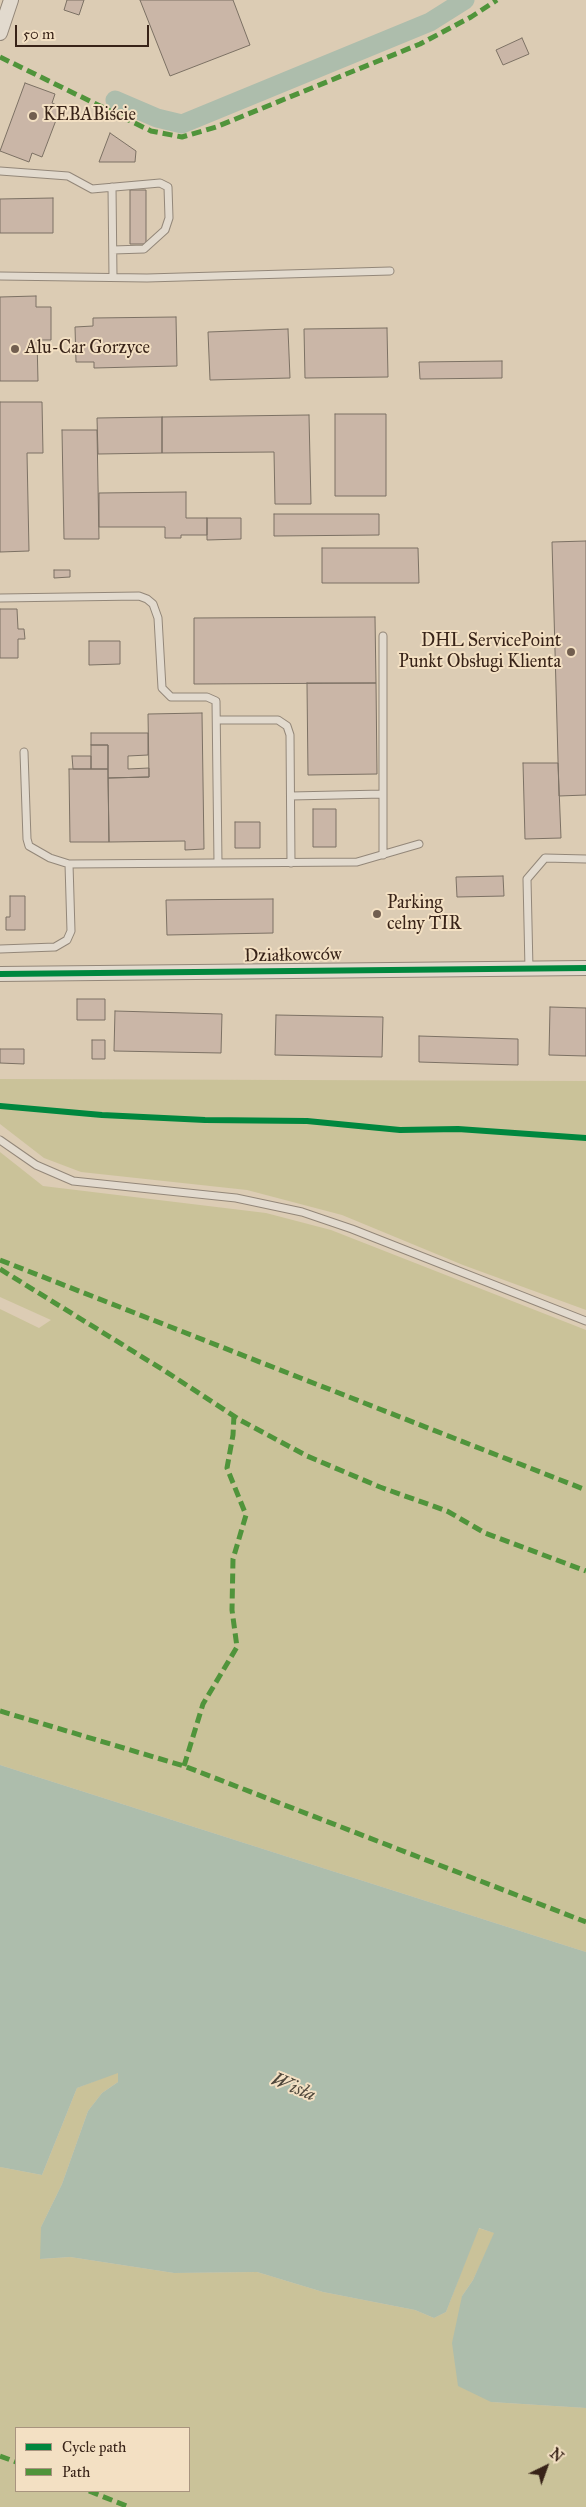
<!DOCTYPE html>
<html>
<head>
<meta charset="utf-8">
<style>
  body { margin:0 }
  #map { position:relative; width:586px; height:2507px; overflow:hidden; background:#dcccb4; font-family:"IM FELL Great Primer",serif }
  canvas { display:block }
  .legend { position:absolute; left:15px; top:2427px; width:175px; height:65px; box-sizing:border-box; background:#f3e0c3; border:1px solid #a8947f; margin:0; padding:6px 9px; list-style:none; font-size:15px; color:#382318 }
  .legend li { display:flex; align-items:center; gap:10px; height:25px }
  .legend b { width:25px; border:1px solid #a8947f }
  .north { position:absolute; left:521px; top:2442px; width:50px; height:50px; -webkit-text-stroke:4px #f3e0c3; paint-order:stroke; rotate:42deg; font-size:14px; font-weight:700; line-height:20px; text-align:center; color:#382318 }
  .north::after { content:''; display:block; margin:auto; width:18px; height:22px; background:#382318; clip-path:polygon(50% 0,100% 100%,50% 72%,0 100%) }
  .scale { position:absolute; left:15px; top:25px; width:134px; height:22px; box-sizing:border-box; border:2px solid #382318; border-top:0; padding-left:6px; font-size:15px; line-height:18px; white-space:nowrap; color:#382318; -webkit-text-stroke:4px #f3e0c3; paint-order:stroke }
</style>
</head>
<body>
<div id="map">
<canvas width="586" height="2507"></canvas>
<ul class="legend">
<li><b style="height:6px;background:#00873e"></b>Cycle path</li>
<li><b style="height:6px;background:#50943b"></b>Path</li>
</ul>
<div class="north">N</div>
<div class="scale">50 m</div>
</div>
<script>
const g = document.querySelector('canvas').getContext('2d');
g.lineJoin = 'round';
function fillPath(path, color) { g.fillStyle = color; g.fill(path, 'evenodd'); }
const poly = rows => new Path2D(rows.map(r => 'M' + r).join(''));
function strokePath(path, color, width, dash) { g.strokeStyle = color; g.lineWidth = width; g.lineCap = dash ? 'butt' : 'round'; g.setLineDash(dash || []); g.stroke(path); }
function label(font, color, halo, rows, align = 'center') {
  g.font = font + ' "IM FELL Great Primer",serif'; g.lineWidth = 4; g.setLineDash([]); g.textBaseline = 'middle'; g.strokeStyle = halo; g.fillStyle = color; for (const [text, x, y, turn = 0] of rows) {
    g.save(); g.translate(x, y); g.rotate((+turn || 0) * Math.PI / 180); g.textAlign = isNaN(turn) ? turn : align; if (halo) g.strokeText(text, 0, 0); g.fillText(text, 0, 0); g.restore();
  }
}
fillPath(poly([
  [0,1079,586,1081,586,1310,463,1265,342,1215,247,1190,81,1172,44,1158,0,1124],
  [0,1152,43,1186,266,1213,331,1230,586,1330,586,1952,0,1765,0,1309,39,1328,51,1320,0,1297],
  [118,2072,118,2082,102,2093,88,2111,62,2184,41,2227,41,2259,70,2257,174,2273,257,2272,323,2292,415,2310,434,2318,446,2312,478,2228,495,2233,473,2280,462,2296,491,2402,586,2408,586,2507,0,2507,0,2167,42,2175,77,2088],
  [16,2428,189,2428,189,2491,16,2491]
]), '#cac299');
fillPath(poly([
  [0,1765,586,1952,586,2408,491,2402,458,2386,452,2343,462,2296,473,2280,494,2233,479,2228,446,2312,434,2318,415,2310,323,2292,257,2272,174,2273,70,2257,40,2259,41,2227,62,2184,88,2111,102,2093,118,2082,118,2073,77,2088,42,2175,0,2167]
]), '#adbdac');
strokePath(poly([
  [115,100,157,118,182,124,430,22,465,0]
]), '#adbdac', 19);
const building = poly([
  [67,0,84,0,79,15,64,10,67,0],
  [140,0,233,0,250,45,170,76,140,0],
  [522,38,529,54,503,65,496,50,522,38],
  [25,83,55,94,52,103,61,107,42,157,32,153,29,162,0,151,25,83],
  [110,133,136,151,135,162,99,162,110,133],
  [130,190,146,190,146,244,130,244,130,190],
  [53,198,53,233,0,233,0,199,53,198],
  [36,296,36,307,51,307,51,340,37,340,38,381,0,381,0,297,36,296],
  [176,317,177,366,94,368,94,362,76,362,75,327,93,326,93,318,176,317],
  [387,328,388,377,305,378,304,329,387,328],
  [288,329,290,378,210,380,208,332,288,329],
  [502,361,502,378,420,379,419,362,502,361],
  [0,402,42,402,43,453,27,453,29,551,0,552,0,402],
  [335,414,386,414,386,496,335,496,335,414],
  [309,415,311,504,275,504,274,452,162,453,162,417,309,415],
  [162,417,162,453,98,454,97,418,162,417],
  [62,430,97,430,99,539,64,539,62,430],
  [186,492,186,518,207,518,207,535,181,535,181,538,165,538,165,527,99,527,99,493,186,492],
  [274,514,379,514,379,535,274,536,274,514],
  [207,518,241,518,241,539,207,540,207,518],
  [586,541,586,795,559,796,552,542,586,541],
  [322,548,418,548,419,583,322,583,322,548],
  [54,570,70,570,70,577,54,578,54,570],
  [0,609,17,609,18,629,24,629,25,639,18,639,18,658,0,658,0,609],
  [375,617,376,683,194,684,194,618,375,617],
  [89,641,120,641,120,664,89,665,89,641],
  [307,683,376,683,377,774,308,775,307,683],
  [202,713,204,849,185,850,185,841,109,842,108,778,149,777,148,714,202,713],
  [91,733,148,733,148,755,128,756,128,769,149,768,149,777,108,778,108,745,91,745,91,733],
  [91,745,108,745,108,769,91,769,91,745],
  [72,756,91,756,91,769,73,769,72,756],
  [523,763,558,763,561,838,525,839,523,763],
  [69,769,108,769,109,842,70,842,69,769],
  [313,809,336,809,336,847,313,847,313,809],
  [235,822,260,822,260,848,235,848,235,822],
  [503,876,504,896,457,897,456,877,503,876],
  [10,896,25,896,25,930,6,930,6,917,10,917,10,896],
  [273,899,273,933,167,935,166,900,273,899],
  [77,999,105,999,105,1020,77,1020,77,999],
  [550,1007,586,1008,586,1056,549,1055,550,1007],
  [115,1011,222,1014,221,1053,114,1051,115,1011],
  [276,1015,383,1017,382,1057,275,1055,276,1015],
  [419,1036,518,1039,518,1065,419,1062,419,1036],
  [92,1040,105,1040,105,1059,92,1059,92,1040],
  [0,1049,24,1049,24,1064,0,1063,0,1049]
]);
fillPath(building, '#cab6a7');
strokePath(building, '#7c7164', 1);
const lane = poly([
  [0,171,68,176,92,189,160,183,168,187,169,218,165,230,144,249,113,250],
  [112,187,113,277],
  [0,276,147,278,390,271],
  [0,598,139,596,147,599,153,604,158,618,162,688,171,697,207,697,216,701,218,863],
  [217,720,278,720,287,726,290,735,291,863],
  [24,752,27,839,29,846,50,858,69,864],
  [291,796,383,794],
  [383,855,383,636],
  [0,949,55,947,67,940,71,931,69,864,357,862,419,844],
  [529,969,527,879,545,858,586,859],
  [0,1140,36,1165,73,1181,236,1198,302,1212,352,1229,586,1321]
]);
const street = poly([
  [0,33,11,0],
  [0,974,586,968]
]);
strokePath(lane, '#938779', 9);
strokePath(street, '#938779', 16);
strokePath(lane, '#e2dace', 7);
strokePath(street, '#e2dace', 14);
strokePath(poly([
  [0,57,151,131,182,137,216,127,420,44,471,17,497,0],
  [0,1260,586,1490],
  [0,1269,165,1371,240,1420,307,1456,380,1487,447,1511,485,1533,586,1571],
  [0,1711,184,1766,586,1922],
  [184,1766,203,1704,237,1647,232,1610,233,1559,246,1515,227,1468,233,1435,234,1415],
  [0,2456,16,2462],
  [89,2491,129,2507]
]), '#50943b', 5, [10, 5]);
strokePath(poly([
  [0,974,586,968],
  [0,1106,102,1115,205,1120,307,1121,400,1130,458,1129,586,1138]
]), '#00873e', 6);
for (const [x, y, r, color] of [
  [33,116,5,"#715e4f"],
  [15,349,5,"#715e4f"],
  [571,652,5,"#715e4f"],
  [377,914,5,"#715e4f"]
]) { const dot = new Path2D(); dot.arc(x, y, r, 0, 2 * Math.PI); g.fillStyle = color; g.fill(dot); strokePath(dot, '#f3e0c3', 2); }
label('18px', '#382318', '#f3e0c3', [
  ["KEBABiście",43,116],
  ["Alu-Car Gorzyce",25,349],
  ["DHL ServicePoint",561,642,"right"],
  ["Punkt Obsługi Klienta",561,663,"right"],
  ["Parking",387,904],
  ["celny TIR",387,925]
], 'left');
label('18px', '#382318', '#f3e0c3', [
  ["Działkowców",293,956,-1]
]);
label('italic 19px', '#50483c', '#f3e0c3', [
  ["Wisła",293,2088,22]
]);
</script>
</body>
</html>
